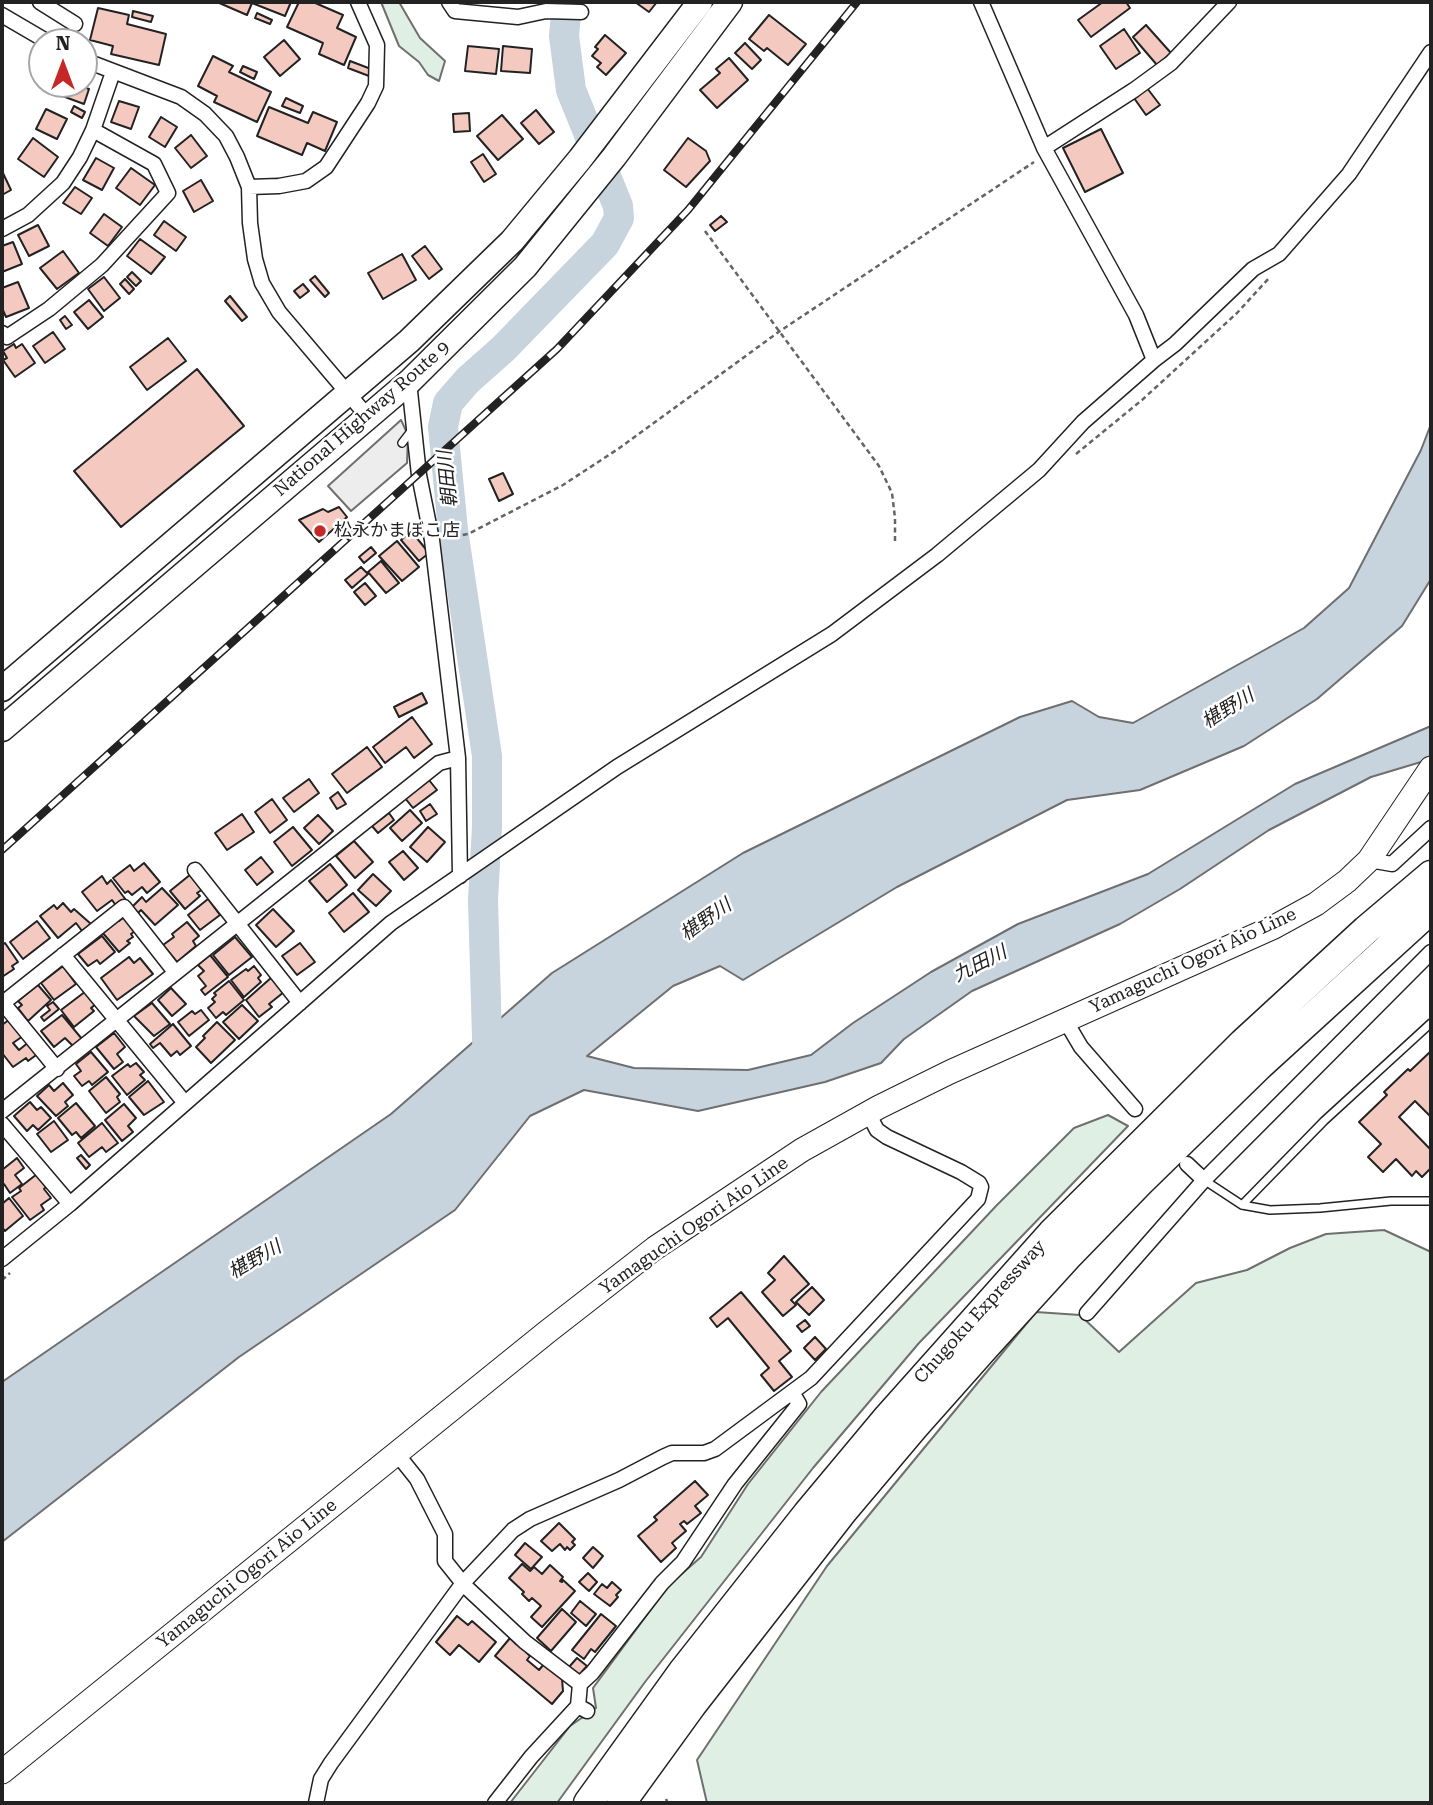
<!DOCTYPE html>
<html>
<head>
<meta charset="utf-8">
<style>
  body { margin:0 }
  #map { position:relative; width:1433px; height:1805px; overflow:hidden; background:#fff; font-family:"Roboto Serif",serif }
  canvas { display:block }
  .frame { position:absolute; inset:0; border:4px solid #222; pointer-events:none }
  .north { position:absolute; left:28px; top:28px; width:70px; height:70px; box-sizing:border-box; background:#fff; border:2px solid #a7a7a7; border-radius:50%; rotate:0deg; font-size:19px; font-weight:700; line-height:28px; text-align:center; color:#222 }
  .north::after { content:''; display:block; margin:auto; width:24px; height:32px; background:#c62828; clip-path:polygon(50% 0,100% 100%,50% 72%,0 100%) }
</style>
</head>
<body>
<div id="map">
<canvas width="1433" height="1805"></canvas>
<div class="frame"></div>
<div class="north">N</div>
</div>
<script>
const g = document.querySelector('canvas').getContext('2d');
g.lineJoin = 'round';
function fillPath(path, color) { g.fillStyle = color; g.fill(path, 'evenodd'); }
const poly = rows => new Path2D(rows.map(r => 'M' + r).join(''));
function strokePath(path, color, width, dash) { g.strokeStyle = color; g.lineWidth = width; g.lineCap = dash ? 'butt' : 'round'; g.setLineDash(dash || []); g.stroke(path); }
function label(font, color, halo, rows, align = 'center') {
  g.font = font + ' "Roboto Serif","Noto Sans JP",serif'; g.lineWidth = 5; g.setLineDash([]); g.textBaseline = 'middle'; g.strokeStyle = halo; g.fillStyle = color; for (const [text, x, y, turn = 0] of rows) {
    g.save(); g.translate(x, y); g.rotate((+turn || 0) * Math.PI / 180); g.textAlign = isNaN(turn) ? turn : align; if (halo) g.strokeText(text, 0, 0); g.fillText(text, 0, 0); g.restore();
  }
}
const green = poly([
  [381,2,399,2,420,38,445,61,439,81,428,75,419,62,399,46,381,2],
  [1108,1115,1128,1126,919,1343,813,1468,645,1682,557,1803,510,1803,570,1726,596,1708,593,1688,669,1585,701,1557,748,1484,821,1392,997,1205,1074,1128,1108,1115],
  [1384,1230,1431,1252,1431,1803,707,1803,697,1760,827,1566,1036,1312,1080,1315,1119,1352,1196,1283,1247,1270,1290,1248,1326,1234,1384,1230]
]);
fillPath(green, '#e0efe3');
strokePath(green, '#6f6f6f', 2);
const parking = poly([
  [401,420,408,435,407,463,351,511,328,486,401,420]
]);
fillPath(parking, '#ededed');
strokePath(parking, '#6f6f6f', 2);
const water = poly([
  [1431,424,1431,579,1402,626,1317,699,1244,746,1140,790,1067,800,897,887,743,980,720,966,673,986,587,1056,634,1068,748,1070,811,1055,853,1023,931,972,1018,924,1148,874,1295,784,1431,726,1431,759,1371,777,1269,830,1180,889,1120,924,972,991,904,1039,881,1063,825,1082,698,1111,584,1090,530,1116,455,1210,239,1357,2,1542,2,1382,391,1114,552,973,743,853,1020,717,1072,701,1099,717,1133,723,1304,628,1349,588,1421,450,1431,424]
]);
fillPath(water, '#c7d3dd');
strokePath(water, '#6f6f6f', 2);
strokePath(poly([
  [488,1071,483,900,487,826,487,756,453,530,443,427,448,403,468,380,503,349,605,244,619,218,618,206,571,90,564,36,567,2]
]), '#c7d3dd', 30);
const building = poly([
  [217,2,291,2,285,16,252,3,247,15,217,2],
  [299,2,313,2,343,15,337,28,356,37,344,65,319,54,323,43,287,27,299,2],
  [635,2,657,2,649,12,635,2],
  [1103,2,1126,2,1130,8,1091,37,1078,20,1103,2],
  [98,8,129,15,127,24,166,34,159,65,111,54,113,46,90,40,98,8],
  [133,11,153,16,151,22,132,17,133,11],
  [257,13,272,20,270,24,255,18,257,13],
  [769,15,806,44,788,65,767,48,764,51,749,39,769,15],
  [1146,25,1171,53,1157,65,1133,37,1146,25],
  [1124,29,1140,53,1116,69,1100,46,1124,29],
  [605,35,626,53,606,75,597,67,601,63,592,56,598,49,595,47,605,35],
  [284,40,300,59,280,76,264,57,284,40],
  [745,43,761,60,752,69,735,53,745,43],
  [468,46,499,49,496,74,465,71,468,46],
  [503,46,532,49,530,73,501,71,503,46],
  [213,56,233,66,229,72,271,92,257,122,214,102,217,96,198,86,213,56],
  [729,58,748,80,717,108,700,90,720,73,716,69,729,58],
  [350,61,371,69,369,76,348,68,350,61],
  [243,66,257,72,254,79,240,72,243,66],
  [49,84,75,84,89,89,84,104,46,90,49,84],
  [1147,88,1160,105,1146,115,1134,98,1147,88],
  [286,98,303,106,300,113,282,106,286,98],
  [119,101,139,107,131,129,111,122,119,101],
  [74,106,85,112,82,118,71,112,74,106],
  [269,107,308,123,313,112,337,122,325,151,307,143,302,155,257,136,269,107],
  [46,109,67,119,57,139,36,129,46,109],
  [536,110,554,132,539,144,521,123,536,110],
  [469,113,470,131,454,132,453,114,469,113],
  [502,115,523,139,498,160,477,136,502,115],
  [161,117,177,127,165,147,149,137,161,117],
  [1101,129,1123,173,1085,192,1063,148,1101,129],
  [191,135,207,156,191,168,175,148,191,135],
  [33,138,58,157,44,177,18,159,33,138],
  [688,138,706,151,710,161,686,187,664,170,688,138],
  [483,154,496,174,484,182,471,162,483,154],
  [96,158,114,168,102,190,83,180,96,158],
  [131,168,155,185,140,205,116,188,131,168],
  [2,171,11,190,2,195,2,171],
  [201,180,213,201,194,212,183,191,201,180],
  [75,187,92,198,81,214,63,203,75,187],
  [104,214,122,227,108,246,90,233,104,214],
  [721,216,727,222,715,231,710,225,721,216],
  [164,221,186,237,176,251,154,235,164,221],
  [38,225,49,246,29,256,18,235,38,225],
  [140,239,165,257,151,274,127,256,140,239],
  [13,242,22,264,2,272,2,246,13,242],
  [425,246,442,269,429,279,412,256,425,246],
  [63,251,79,273,57,289,40,268,63,251],
  [402,254,416,280,383,299,368,273,402,254],
  [132,272,141,281,136,286,127,277,132,272],
  [315,276,329,293,325,297,310,280,315,276],
  [104,277,120,298,104,311,88,289,104,277],
  [125,279,134,289,129,294,120,284,125,279],
  [18,282,29,308,6,317,2,308,2,288,18,282],
  [303,284,309,291,300,298,294,291,303,284],
  [230,296,247,317,242,321,225,301,230,296],
  [89,300,103,317,88,329,74,312,89,300],
  [65,316,72,325,66,329,60,320,65,316],
  [53,332,65,349,45,363,33,346,53,332],
  [168,338,186,361,147,390,130,367,168,338],
  [14,344,16,348,22,344,35,363,15,377,3,360,7,358,3,351,14,344],
  [197,369,244,426,121,527,74,471,197,369],
  [503,473,513,494,499,501,489,479,503,473],
  [339,507,347,517,319,542,299,520,323,509,328,512,339,507],
  [411,531,429,553,419,561,401,540,411,531],
  [397,541,419,567,402,581,379,556,397,541],
  [371,547,376,553,364,563,359,557,371,547],
  [381,561,399,583,386,593,368,572,381,561],
  [361,567,368,574,352,588,345,580,361,567],
  [365,583,376,596,365,605,354,592,365,583],
  [422,693,427,703,399,717,394,707,422,693],
  [412,717,432,744,414,758,406,747,385,763,373,747,412,717],
  [367,747,382,767,347,793,332,774,367,747],
  [309,779,319,793,294,812,283,798,309,779],
  [429,780,437,790,413,808,405,798,429,780],
  [338,792,346,804,337,809,330,798,338,792],
  [272,799,287,820,270,833,255,812,272,799],
  [430,804,437,814,426,821,420,811,430,804],
  [410,810,422,823,402,841,390,828,410,810],
  [389,813,394,820,378,833,372,826,389,813],
  [242,814,254,832,227,850,215,833,242,814],
  [318,815,333,831,319,844,304,828,318,815],
  [293,827,312,850,292,866,274,842,293,827],
  [428,827,445,842,427,862,410,847,428,827],
  [354,841,373,862,355,878,336,856,354,841],
  [403,851,418,868,404,880,389,862,403,851],
  [261,857,273,872,257,885,245,870,261,857],
  [144,863,160,882,147,893,142,887,132,895,128,891,125,893,113,878,130,865,134,871,144,863],
  [330,864,347,885,327,902,309,881,330,864],
  [191,874,203,889,197,893,200,896,185,909,170,891,191,874],
  [373,874,391,891,376,906,358,890,373,874],
  [102,876,107,884,111,880,126,900,117,907,112,900,97,911,82,892,102,876],
  [162,888,178,905,155,925,141,910,138,913,132,907,142,897,146,902,162,888],
  [353,893,369,912,344,932,329,913,353,893],
  [208,899,220,915,200,930,188,915,208,899],
  [63,903,71,912,74,909,91,924,82,931,76,923,58,938,40,916,54,905,57,909,63,903],
  [273,909,294,931,276,947,256,925,273,909],
  [124,917,135,931,131,934,133,937,127,941,130,943,119,952,102,932,118,919,119,921,124,917],
  [37,921,50,938,23,959,10,942,37,921],
  [187,922,199,936,193,941,196,946,177,962,163,945,174,937,172,934,187,922],
  [102,936,115,952,100,964,97,960,88,966,78,954,102,936],
  [235,937,252,957,229,975,213,955,235,937],
  [5,943,18,962,12,966,14,969,2,977,2,945,5,943],
  [300,943,315,962,297,975,282,956,300,943],
  [210,955,228,977,205,995,201,990,206,986,198,976,204,971,198,965,210,955],
  [129,957,134,963,140,958,153,974,117,1000,101,978,129,957],
  [63,966,76,984,54,1000,41,983,63,966],
  [254,966,261,975,258,978,261,982,244,997,231,980,246,969,248,971,254,966],
  [272,977,284,992,269,1004,272,1007,259,1017,246,1000,272,977],
  [229,981,244,1000,226,1015,223,1012,216,1018,208,1008,215,1002,212,999,216,995,214,993,229,981],
  [38,985,51,1000,28,1021,18,1008,22,1005,18,1001,38,985],
  [171,988,186,1004,172,1016,158,1000,171,988],
  [86,991,96,1004,91,1008,94,1011,74,1027,61,1010,86,991],
  [53,1002,59,1009,44,1021,41,1017,50,1010,47,1006,53,1002],
  [152,1003,170,1024,154,1036,134,1016,152,1003],
  [242,1005,258,1021,239,1039,223,1022,242,1005],
  [201,1010,209,1020,189,1036,178,1022,192,1011,195,1014,201,1010],
  [62,1015,82,1039,73,1046,65,1038,54,1047,41,1031,62,1015],
  [10,1019,23,1036,13,1043,19,1050,30,1041,39,1053,28,1061,26,1058,13,1067,2,1053,2,1025,10,1019],
  [217,1022,235,1040,211,1063,196,1047,205,1038,203,1036,217,1022],
  [173,1024,191,1046,180,1055,177,1051,171,1056,160,1043,153,1048,150,1044,173,1024],
  [114,1033,125,1047,117,1054,123,1062,114,1069,96,1047,114,1033],
  [1431,1051,1431,1117,1415,1101,1399,1117,1431,1150,1431,1168,1422,1177,1416,1171,1412,1176,1396,1159,1383,1172,1368,1157,1381,1144,1359,1122,1387,1095,1384,1092,1408,1069,1410,1071,1431,1051],
  [91,1052,108,1072,92,1085,89,1081,82,1086,74,1076,81,1071,76,1064,91,1052],
  [136,1063,144,1072,140,1075,145,1080,127,1095,112,1076,128,1064,130,1067,136,1063],
  [106,1077,120,1094,117,1097,120,1102,106,1113,89,1091,106,1077],
  [148,1081,164,1102,144,1115,129,1097,148,1081],
  [63,1083,73,1095,65,1102,68,1106,56,1116,37,1096,49,1085,54,1091,63,1083],
  [30,1102,37,1110,41,1107,51,1118,38,1130,33,1125,27,1131,14,1116,30,1102],
  [76,1103,95,1126,81,1138,76,1132,72,1135,58,1118,76,1103],
  [124,1104,136,1118,128,1126,133,1132,122,1141,105,1120,124,1104],
  [54,1121,68,1140,51,1152,37,1134,54,1121],
  [102,1123,118,1143,106,1152,102,1147,89,1157,78,1143,102,1123],
  [81,1155,90,1165,86,1169,77,1158,81,1155],
  [17,1158,24,1168,15,1175,22,1184,10,1193,4,1184,2,1185,2,1170,17,1158],
  [37,1174,46,1187,44,1189,51,1198,41,1205,44,1210,30,1220,12,1197,21,1191,19,1188,37,1174],
  [9,1198,23,1216,5,1231,2,1227,2,1204,9,1198],
  [784,1256,809,1284,791,1300,796,1305,783,1316,762,1292,775,1280,768,1273,784,1256],
  [812,1287,824,1300,809,1315,796,1302,812,1287],
  [741,1292,791,1351,779,1361,792,1377,774,1391,761,1375,769,1368,728,1318,717,1327,710,1318,741,1292],
  [805,1320,810,1326,802,1332,797,1326,805,1320],
  [815,1337,826,1349,815,1360,804,1348,815,1337],
  [695,1481,708,1495,695,1506,701,1513,687,1524,684,1521,680,1524,686,1531,672,1543,676,1548,661,1562,638,1536,657,1520,654,1517,695,1481],
  [559,1523,575,1539,572,1542,575,1545,570,1550,567,1547,565,1550,560,1544,552,1551,541,1541,559,1523],
  [525,1543,542,1557,531,1569,515,1555,525,1543],
  [593,1547,603,1556,593,1568,583,1558,593,1547],
  [522,1564,530,1571,534,1567,542,1574,550,1565,563,1577,560,1581,562,1582,563,1580,575,1591,542,1627,531,1617,541,1606,532,1598,529,1601,522,1594,524,1592,509,1578,522,1564],
  [588,1573,597,1582,589,1591,579,1582,588,1573],
  [612,1582,621,1590,616,1595,618,1597,610,1606,594,1594,602,1584,607,1588,612,1582],
  [580,1601,596,1614,586,1626,571,1613,580,1601],
  [562,1609,576,1622,551,1651,537,1638,562,1609],
  [601,1614,616,1626,595,1652,591,1649,584,1659,572,1650,601,1614],
  [457,1616,468,1625,472,1621,496,1642,479,1662,459,1645,450,1655,436,1642,457,1616],
  [510,1638,516,1644,518,1642,528,1650,526,1652,530,1656,527,1660,539,1670,544,1664,562,1679,563,1691,552,1704,495,1656,510,1638],
  [577,1658,587,1666,579,1675,569,1667,577,1658]
]);
fillPath(building, '#f3c9c0');
strokePath(building, '#222', 2);
const service = poly([
  [402,443,412,430],
  [1204,1180,1242,1205,1270,1210,1320,1208,1391,1201,1431,1201],
  [1242,1205,1324,1121,1431,1023]
]);
const minor = poly([
  [40,2,75,24],
  [449,2,455,11,518,17,546,11,581,12],
  [981,2,1044,148,1136,315,1154,360],
  [2,15,48,42],
  [84,60,181,97,205,114,226,136,237,157,249,187,250,223,255,259,262,283,279,312,368,417],
  [1044,148,1134,90,1171,63,1229,2],
  [249,187,279,186,306,181,326,167,368,103,376,86,377,45,358,2],
  [2,229,28,215,63,183,80,157,93,130,113,72],
  [2,333,7,337,49,309,102,265,168,193,154,164,93,130],
  [409,382,419,475,432,540,458,758,460,876],
  [1369,860,1392,864,1431,828],
  [195,870,300,1003],
  [63,955,185,1103],
  [1065,1020,1081,1047,1135,1109],
  [57,1069,3,1003,124,907,175,972],
  [2,1111,439,763,458,758],
  [2,1124,70,1204],
  [1187,1164,1204,1180,1431,952],
  [2,1259,70,1204,391,923,617,767,832,634,937,555,1039,470,1083,422,1154,360,1175,344,1253,269,1279,254,1349,174,1431,52],
  [1087,1313,1204,1180],
  [397,1454,417,1479,445,1534,445,1561,465,1586,525,1642,580,1684,578,1706,587,1711],
  [580,1684,592,1673,662,1583,683,1562,735,1484,799,1404,792,1392],
  [316,1803,321,1779,331,1763,463,1583,513,1530,530,1519,619,1480,663,1457,672,1453,704,1453,715,1449,811,1378,978,1199,981,1187,979,1183,961,1172,887,1137,877,1130,868,1113],
  [495,1803,531,1757,578,1706]
]);
const primary = poly([
  [2,1772,547,1332,655,1248,802,1150,879,1107,950,1072,1274,927,1316,904,1347,881,1369,860,1431,768]
]);
const trunk = poly([
  [2,689,409,341,512,241,580,159,700,2],
  [2,729,409,382,525,267,614,157,730,2]
]);
const motorway = poly([
  [588,1803,683,1671,807,1514,888,1417,1052,1233,1243,1043,1366,930,1431,875],
  [621,1803,692,1705,844,1510,914,1427,986,1346,1067,1257,1140,1182,1260,1065,1431,909]
]);
strokePath(service, '#222', 10);
strokePath(minor, '#222', 17);
strokePath(primary, '#222', 25);
strokePath(trunk, '#222', 27);
strokePath(motorway, '#222', 31);
strokePath(poly([
  [705,231,879,466,892,493,895,518,895,543],
  [1076,454,1142,400,1237,313,1270,277],
  [446,538,468,534,563,485,618,449,780,331,1034,162],
  [2,1280,10,1273],
  [666,1799,668,1803]
]), '#646464', 2.5, [5, 3.5]);
strokePath(service, '#fff', 7);
strokePath(minor, '#fff', 14);
strokePath(primary, '#fff', 23);
strokePath(trunk, '#fff', 24);
strokePath(motorway, '#fff', 28);
const rail = poly([
  [2,850,557,349,688,210,857,2]
]);
strokePath(rail, '#222', 8);
strokePath(rail, '#fff', 5, [16]);
for (const [x, y, r, color] of [
  [320,531,7,"#c62828"]
]) { const dot = new Path2D(); dot.arc(x, y, r, 0, 2 * Math.PI); g.fillStyle = color; g.fill(dot); strokePath(dot, '#fff', 2.5); }
label('18px', '#222', '#fff', [
  ["National Highway Route 9",362,419,-41],
  ["Yamaguchi Ogori Aio Line",1193,961,-25],
  ["Yamaguchi Ogori Aio Line",694,1226,-35],
  ["Chugoku Expressway",980,1312,-48],
  ["Yamaguchi Ogori Aio Line",247,1574,-39]
]);
label('18px', '#222', '#fff', [
  ["松永かまぼこ店",334,531]
], 'left');
label('italic 19px', '#222', '#fff', [
  ["朝田川",448,479,-96],
  ["椹野川",1228,709,-32],
  ["椹野川",706,920,-35],
  ["九田川",980,964,-27],
  ["椹野川",255,1260,-30]
]);
</script>
</body>
</html>
